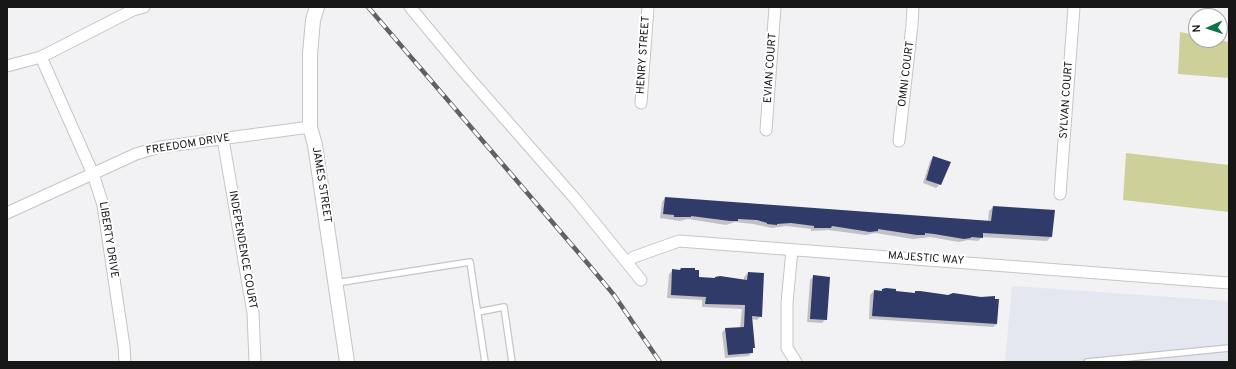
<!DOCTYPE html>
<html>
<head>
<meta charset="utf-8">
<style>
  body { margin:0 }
  #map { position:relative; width:1236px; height:369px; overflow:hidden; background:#f2f2f4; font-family:Overpass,sans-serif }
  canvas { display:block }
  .frame { position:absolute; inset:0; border:8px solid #171718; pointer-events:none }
  .north { position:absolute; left:1188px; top:8px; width:40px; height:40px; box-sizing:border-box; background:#fff; border:1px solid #a2a2a3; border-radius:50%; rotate:267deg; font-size:11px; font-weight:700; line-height:16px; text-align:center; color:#171718 }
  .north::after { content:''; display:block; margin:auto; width:14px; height:18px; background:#0f734a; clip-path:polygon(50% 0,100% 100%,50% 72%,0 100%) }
</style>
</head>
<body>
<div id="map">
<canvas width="1236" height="369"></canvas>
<div class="frame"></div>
<div class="north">N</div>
</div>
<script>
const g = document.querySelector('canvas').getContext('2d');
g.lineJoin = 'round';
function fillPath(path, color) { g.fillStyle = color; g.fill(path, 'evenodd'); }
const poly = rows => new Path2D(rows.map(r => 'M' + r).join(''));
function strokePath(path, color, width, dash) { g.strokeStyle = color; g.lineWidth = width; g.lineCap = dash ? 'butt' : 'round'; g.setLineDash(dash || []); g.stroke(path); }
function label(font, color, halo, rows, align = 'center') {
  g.font = font + ' Overpass,sans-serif'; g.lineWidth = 4; g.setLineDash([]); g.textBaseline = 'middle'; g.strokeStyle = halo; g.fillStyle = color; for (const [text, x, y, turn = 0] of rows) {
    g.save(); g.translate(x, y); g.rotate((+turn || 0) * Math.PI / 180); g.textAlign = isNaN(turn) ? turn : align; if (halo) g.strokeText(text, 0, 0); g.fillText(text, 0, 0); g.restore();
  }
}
fillPath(poly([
  [1012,286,1229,301,1229,362,1005,362]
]), '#e5e7f0');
fillPath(poly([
  [1180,32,1196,35,1196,40,1219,40,1229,42,1229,78,1178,74],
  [1126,153,1229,165,1229,212,1123,200]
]), '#cdd098');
fillPath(poly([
  [933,157,940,184,936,188,923,183,930,161],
  [665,198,988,221,989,211,993,207,1054,211,1051,237,1047,241,982,237,978,241,968,240,959,242,930,237,913,239,875,233,866,235,828,230,811,231,811,229,786,226,772,228,753,224,735,222,726,225,688,219,680,221,660,218,662,202],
  [694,269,698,278,713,279,715,278,744,281,744,277,748,273,761,316,757,320,751,319,754,347,749,356,725,358,722,333,725,329,740,328,742,309,702,307,702,300,667,298,669,274,673,270],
  [814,276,826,319,822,323,807,322,810,280],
  [895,290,895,292,914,294,915,292,948,296,997,324,993,327,869,319,870,295,874,291]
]), '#0003');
fillPath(poly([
  [933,156,951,162,941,185,926,180],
  [665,197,991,221,993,206,1055,210,1052,237,983,233,983,238,971,237,971,238,964,239,934,234,925,233,925,235,917,235,878,229,878,231,870,232,832,226,831,228,814,228,814,226,791,223,777,224,777,225,767,224,767,223,757,220,738,219,738,221,730,221,691,216,691,217,674,217,674,215,663,214],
  [681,268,695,268,695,270,699,270,699,277,715,278,715,277,720,276,747,280,748,272,764,273,762,317,752,316,755,348,753,348,753,353,728,355,725,328,744,327,745,305,705,304,706,297,671,295,672,269,680,270],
  [813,275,830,277,827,320,810,319],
  [886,288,896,289,896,291,915,293,915,291,920,291,948,295,953,293,981,297,995,296,995,299,999,299,997,324,872,316,874,290,882,291,882,289]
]), '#303b6a');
const service = poly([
  [336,283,470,262,485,362],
  [478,312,504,307,512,362],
  [1087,362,1229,348]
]);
const minor = poly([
  [410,7,464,72,577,201,641,280],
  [41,57,93,174,103,205,124,346,125,362],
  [7,66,41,57,133,10,144,7],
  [641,103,648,7],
  [766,130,775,7],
  [223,139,253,313,255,362],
  [899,141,912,25,913,7],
  [1060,194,1074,7],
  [7,213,136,154,160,147,310,127],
  [792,250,787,303,787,348,796,362],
  [627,262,634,257,679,241,1229,283]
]);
const tertiary = poly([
  [317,7,313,20,310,54,310,127,315,145,347,362]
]);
strokePath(service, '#c4c5c6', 8);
strokePath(minor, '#c4c5c6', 13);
strokePath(tertiary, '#c4c5c6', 16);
strokePath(service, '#fff', 5.5);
strokePath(minor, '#fff', 11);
strokePath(tertiary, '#fff', 14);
const rail = poly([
  [368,7,589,265,614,295,660,362]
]);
strokePath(rail, '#616162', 4.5);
strokePath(rail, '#fff', 3, [9]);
label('11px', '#171718', '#fff', [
  ["HENRY STREET",644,55,-86],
  ["EVIAN COURT",771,68,-86],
  ["OMNI COURT",907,74,-83],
  ["SYLVAN COURT",1067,100,-86],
  ["FREEDOM DRIVE",188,145,-9],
  ["JAMES STREET",321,185,81],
  ["LIBERTY DRIVE",108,240,81],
  ["INDEPENDENCE COURT",242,250,80],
  ["MAJESTIC WAY",926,259,4]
]);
</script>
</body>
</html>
